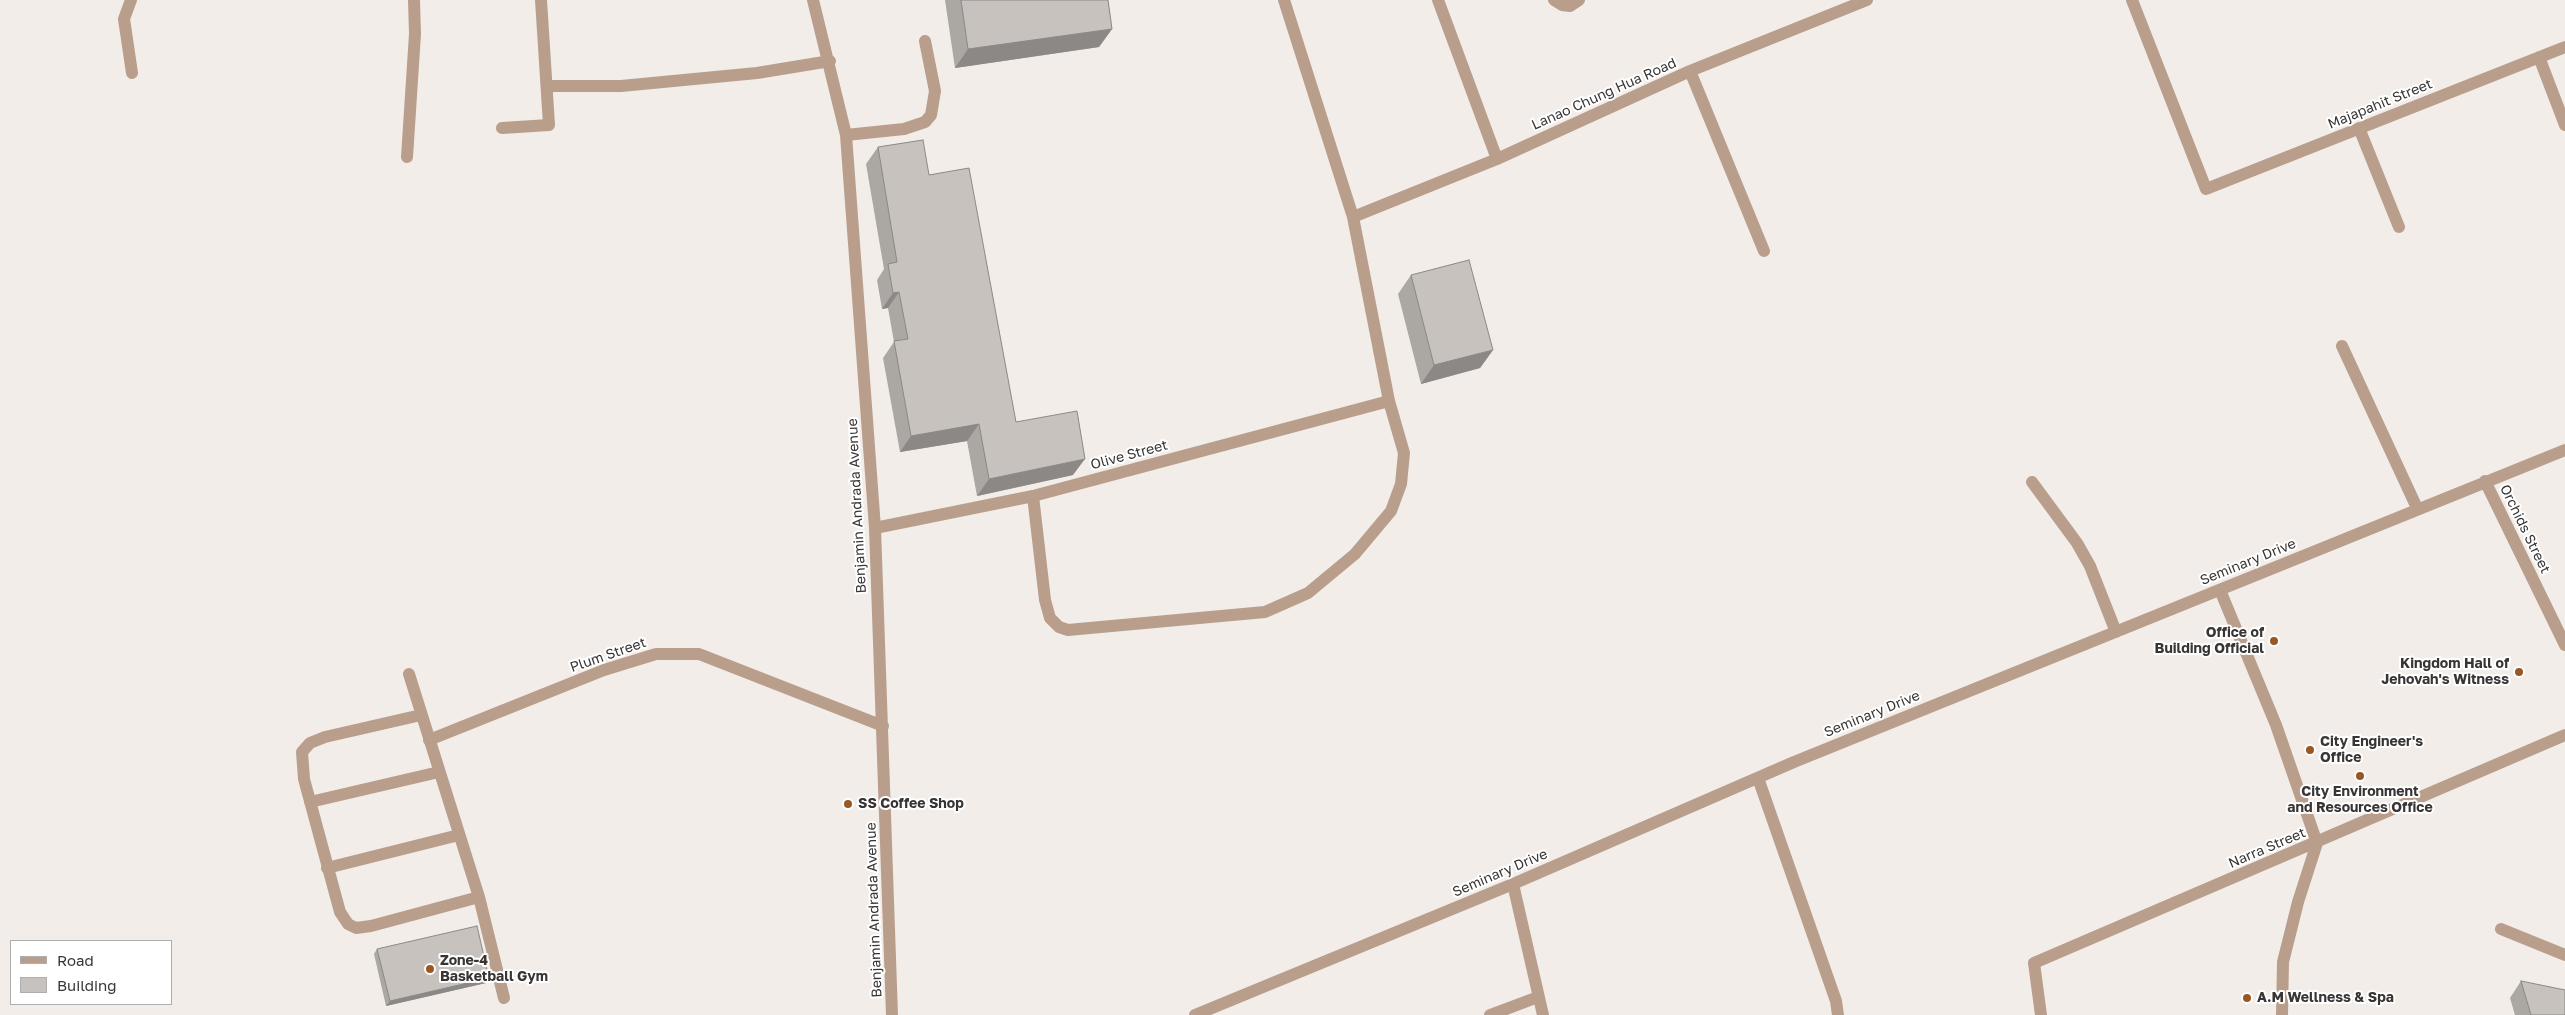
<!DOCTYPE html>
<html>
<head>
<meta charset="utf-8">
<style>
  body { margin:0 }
  #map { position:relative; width:2565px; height:1015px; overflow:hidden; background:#f2ede9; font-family:"Golos Text",sans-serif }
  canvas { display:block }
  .legend { position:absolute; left:10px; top:940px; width:162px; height:65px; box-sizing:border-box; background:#fff; border:1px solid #afaeae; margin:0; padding:6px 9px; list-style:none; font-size:15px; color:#383534 }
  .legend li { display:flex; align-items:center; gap:10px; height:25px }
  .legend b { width:25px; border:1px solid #afaeae }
</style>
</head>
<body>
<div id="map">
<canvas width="2565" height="1015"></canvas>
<ul class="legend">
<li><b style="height:6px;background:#ba9e8c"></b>Road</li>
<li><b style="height:14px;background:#c7c2be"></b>Building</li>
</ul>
</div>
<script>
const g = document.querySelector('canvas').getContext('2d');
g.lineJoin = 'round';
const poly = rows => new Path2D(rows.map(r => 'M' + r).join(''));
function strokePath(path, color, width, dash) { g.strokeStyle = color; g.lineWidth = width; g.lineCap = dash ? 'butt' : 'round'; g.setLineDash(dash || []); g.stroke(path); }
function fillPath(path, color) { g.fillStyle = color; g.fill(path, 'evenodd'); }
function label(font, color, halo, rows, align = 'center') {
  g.font = font + ' "Golos Text",sans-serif'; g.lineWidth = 4; g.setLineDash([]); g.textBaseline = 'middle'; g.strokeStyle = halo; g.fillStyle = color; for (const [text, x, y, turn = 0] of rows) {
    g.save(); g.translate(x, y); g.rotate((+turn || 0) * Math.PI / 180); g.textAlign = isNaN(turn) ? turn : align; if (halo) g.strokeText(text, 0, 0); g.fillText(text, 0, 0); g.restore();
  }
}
strokePath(poly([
  [131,0,124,19,132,73],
  [813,0,846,135,875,528,892,1015],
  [1438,0,1497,159],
  [1554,0,1562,5,1570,6,1579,0],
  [2132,0,2206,189,2565,47],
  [2539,57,2565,125],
  [1690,71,1764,251],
  [547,86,621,86,757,73,830,61],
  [502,128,549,125,541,0],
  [2359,128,2399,227],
  [846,135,904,129,925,122,931,115,935,91,925,41],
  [407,157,415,34,414,0],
  [1353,217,1497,159,1690,71,1867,0],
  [2342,346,2417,508],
  [2485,481,2565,645],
  [2032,482,2077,543,2090,566,2116,632],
  [1033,496,1045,600,1050,618,1059,627,1068,630,1265,612,1308,593,1355,554,1391,511,1401,484,1404,453,1389,401,1353,217,1284,0],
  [875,528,1033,496,1389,401],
  [2220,590,2276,725,2317,843,2298,902,2283,962,2282,1015],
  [409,674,479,897,504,998],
  [421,715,325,737,310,743,302,752,304,779,340,912,348,924,356,928,371,926,479,897],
  [429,740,604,670,656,654,699,654,883,726],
  [1758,778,1836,1001,1838,1015],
  [310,802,439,772],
  [327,868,459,835],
  [1513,884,1543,1015],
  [2501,929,2565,955],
  [1195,1015,1513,884,1794,762,2565,450],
  [1490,1015,1538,997],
  [2041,1015,2034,963,2565,735]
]), '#ba9e8c', 12);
fillPath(poly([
  [945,0,1108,0,1112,29,1099,47,955,68],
  [878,147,929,175,1016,422,1073,475,977,496,967,441,900,452,883,358,894,342,888,308,882,309,877,280,884,269,866,164],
  [1411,275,1493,350,1480,368,1421,384,1398,294],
  [377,949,489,978,486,983,386,1006,374,954],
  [2521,981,2565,1015,2515,1015,2510,998]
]), '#aba7a3');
fillPath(poly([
  [1112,29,1099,47,955,68,968,49],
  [899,292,888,308,882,309,893,293],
  [1493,350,1480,368,1421,384,1434,365],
  [979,424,967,441,900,452,911,436],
  [1085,459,1073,475,977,496,989,479],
  [489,978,486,983,386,1006,390,1001]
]), '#8b8885');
const building = poly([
  [961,0,1108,0,1112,29,968,49,961,0],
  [923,140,929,175,969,168,1016,422,1077,411,1085,459,989,479,979,424,911,436,894,341,908,339,899,292,893,293,888,264,897,262,878,147,923,140],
  [1469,260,1493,350,1434,365,1411,275,1469,260],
  [477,926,489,978,390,1001,377,949,477,926],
  [2521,981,2565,990,2565,1015,2531,1015,2521,981]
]);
fillPath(building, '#c7c2be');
strokePath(building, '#8b8885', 1);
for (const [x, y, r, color] of [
  [2274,641,5,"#995724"],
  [2519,672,5,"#995724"],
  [2310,750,5,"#995724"],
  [2360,776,5,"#995724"],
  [848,804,5,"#995724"],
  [430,969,5,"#995724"],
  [2247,998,5,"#995724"]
]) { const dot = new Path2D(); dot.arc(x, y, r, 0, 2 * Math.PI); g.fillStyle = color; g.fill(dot); strokePath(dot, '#fff', 2); }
label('14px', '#383534', '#fff', [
  ["Lanao Chung Hua Road",1604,94,-24],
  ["Majapahit Street",2380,104,-22],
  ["Olive Street",1129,455,-15],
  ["Benjamin Andrada Avenue",857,506,-93],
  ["Orchids Street",2525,529,64],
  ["Seminary Drive",2248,562,-22],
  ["Plum Street",608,655,-19],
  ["Seminary Drive",1872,714,-22],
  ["Narra Street",2267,848,-23],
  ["Seminary Drive",1500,873,-23],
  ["Benjamin Andrada Avenue",874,910,-92]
]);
label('bold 14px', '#383534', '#fff', [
  ["Office of",2264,633,"right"],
  ["Building Official",2264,649,"right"],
  ["Kingdom Hall of",2509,664,"right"],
  ["Jehovah's Witness",2509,680,"right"],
  ["City Engineer's",2320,742],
  ["Office",2320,758],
  ["City Environment",2360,792,"center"],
  ["and Resources Office",2360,808,"center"],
  ["SS Coffee Shop",858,804],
  ["Zone-4",440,961],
  ["Basketball Gym",440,977],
  ["A.M Wellness & Spa",2257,998]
], 'left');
</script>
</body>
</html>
